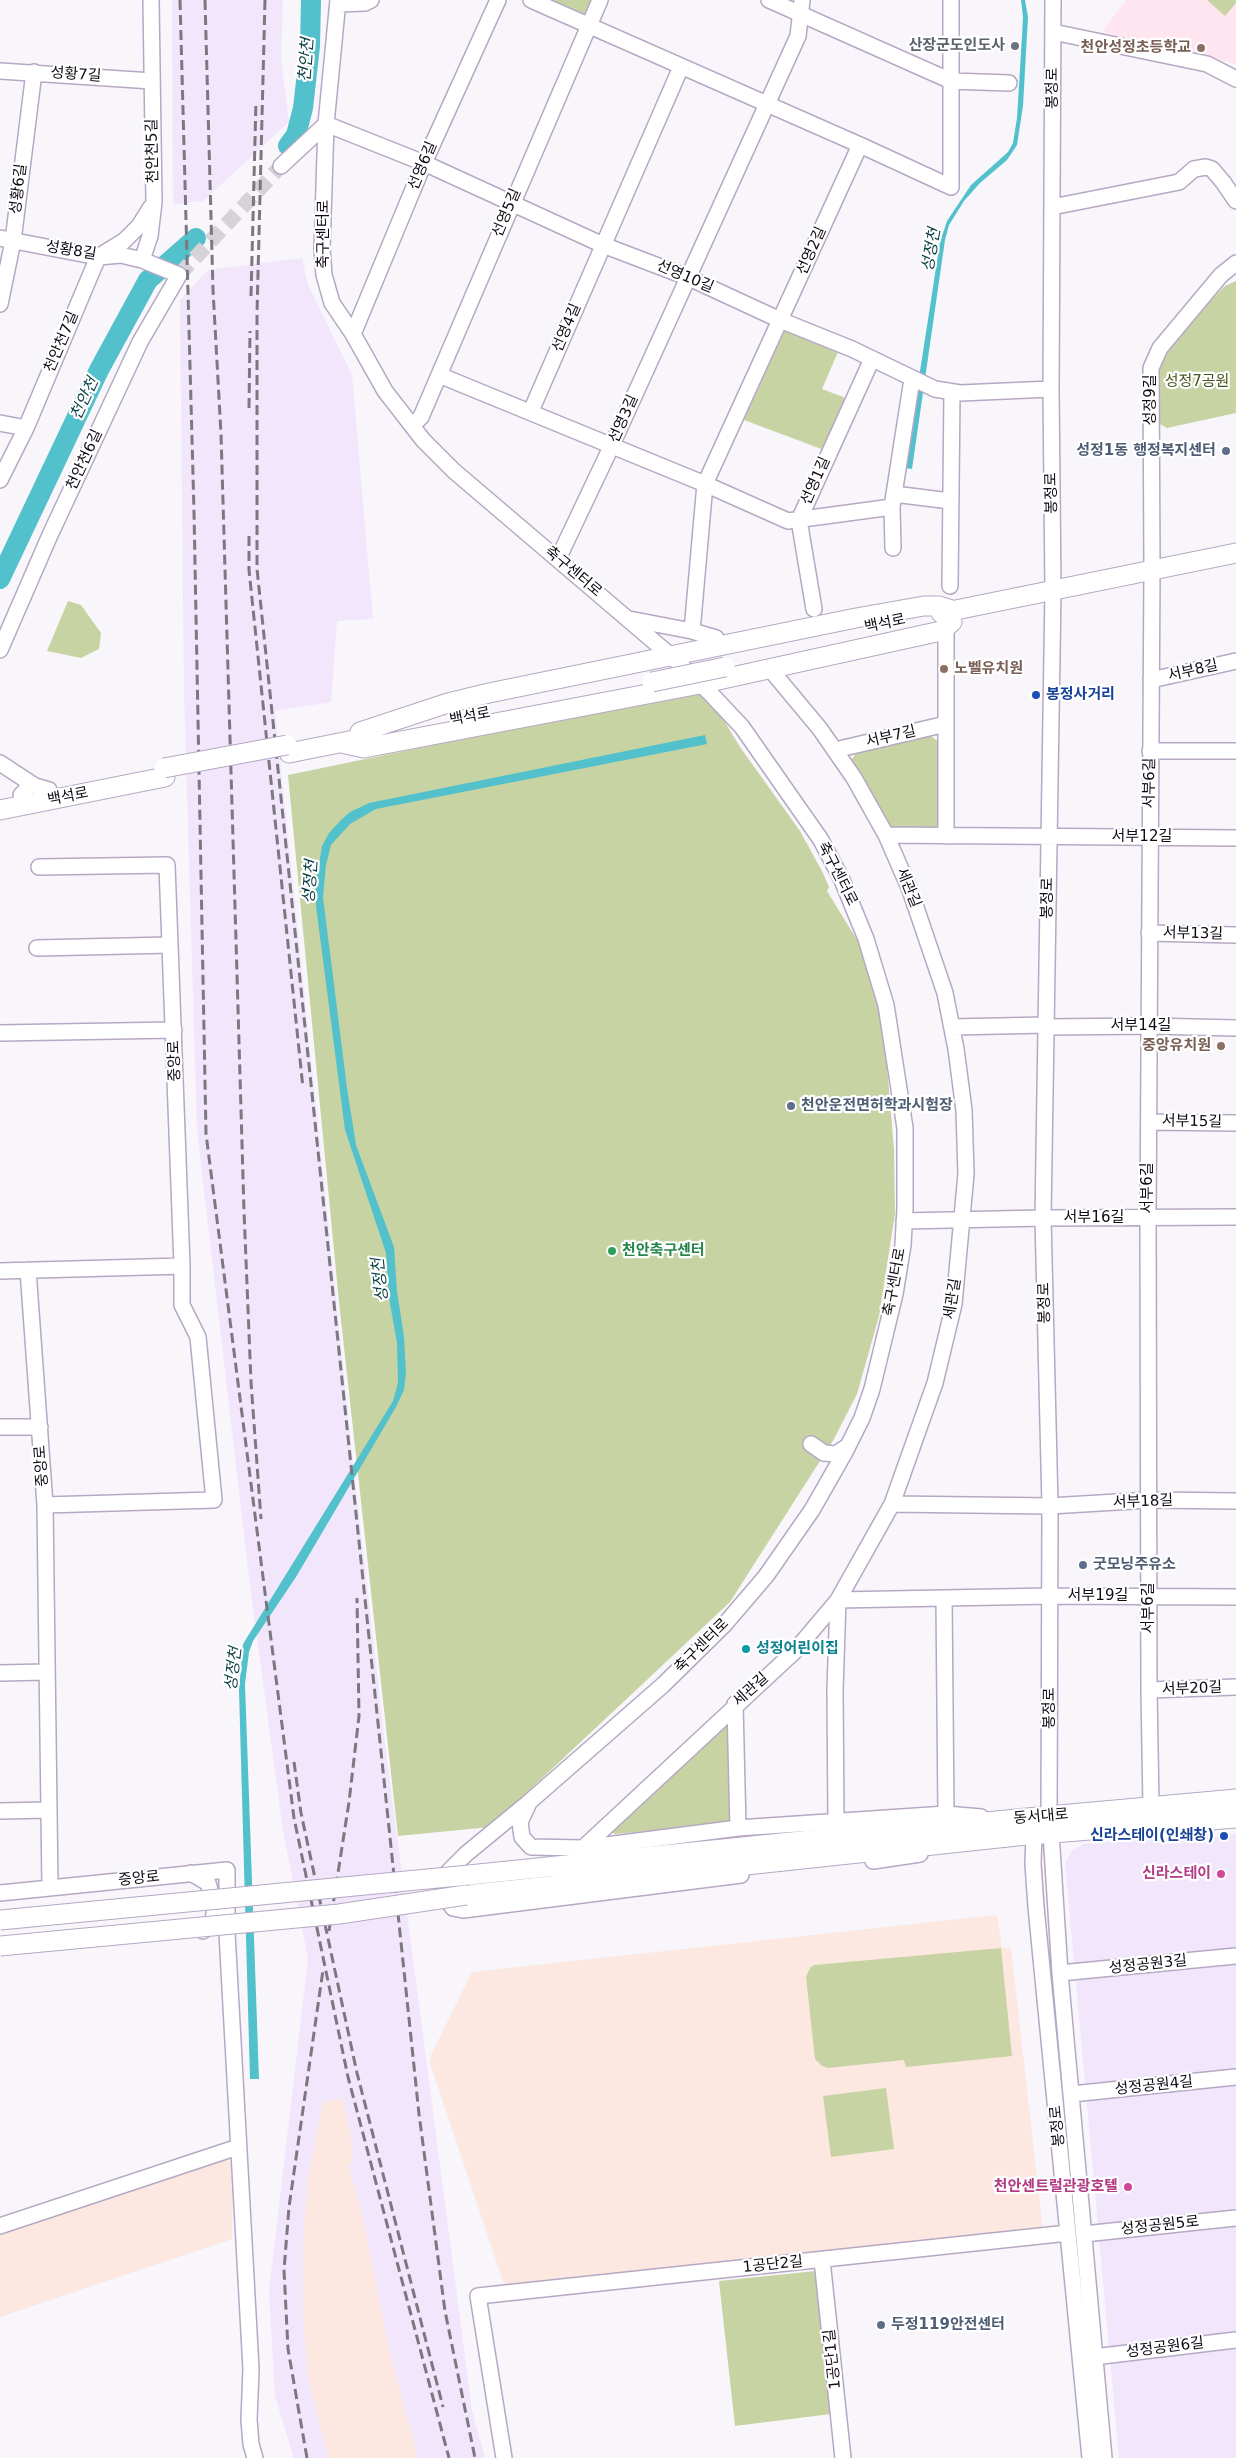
<!DOCTYPE html>
<html>
<head>
<meta charset="utf-8">
<style>
  body { margin:0 }
  canvas { display:block; background:#f8f5fb }
</style>
</head>
<body>
<canvas width="1236" height="2458"></canvas>
<script>
const g = document.querySelector('canvas').getContext('2d');
g.lineJoin = 'round';
function fillPath(path, color) { g.fillStyle = color; g.fill(path, 'evenodd'); }
const poly = rows => new Path2D(rows.map(r => 'M' + r).join(''));
function strokePath(path, color, width, dash) { g.strokeStyle = color; g.lineWidth = width; g.lineCap = dash ? 'butt' : 'round'; g.setLineDash(dash || []); g.stroke(path); }
function label(font, color, halo, rows, align = 'center') {
  g.font = font + ' "DejaVu Sans","Noto Sans KR",sans-serif'; g.lineWidth = 4.5; g.setLineDash([]); g.textBaseline = 'middle'; g.strokeStyle = halo; g.fillStyle = color; for (const [text, x, y, turn = 0] of rows) {
    g.save(); g.translate(x, y); g.rotate((+turn || 0) * Math.PI / 180); g.textAlign = isNaN(turn) ? turn : align; if (halo) g.strokeText(text, 0, 0); g.fillText(text, 0, 0); g.restore();
  }
}
fillPath(poly([
  [172,0,283,0,281,59,289,122,203,201,173,205],
  [302,258,308,285,352,375,373,619,337,621,331,702,275,711,354,1472,385,1744,472,2410,485,2458,294,2458,275,2396,269,2291,308,1959,283,1830,250,1586,197,1130,184,691,180,300,208,270],
  [1236,1834,1236,2458,1119,2458,1065,1862,1073,1850,1083,1844,1173,1837,1196,1839]
]), '#f1e6fc');
fillPath(poly([
  [997,1915,1002,1947,1011,1948,1043,2231,505,2287,430,2063,431,2055,472,1972],
  [342,2098,351,2137,353,2163,349,2164,349,2169,364,2221,389,2349,418,2458,330,2458,324,2443,308,2376,303,2317,303,2240,308,2178,323,2102],
  [225,2158,233,2165,232,2239,0,2317,0,2235]
]), '#fce8e0');
fillPath(poly([
  [1126,0,1236,0,1236,64,1102,32]
]), '#fee5ef');
fillPath(poly([
  [546,0,595,0,588,13,580,15],
  [1207,0,1236,0,1236,3,1225,16],
  [1236,281,1236,413,1167,428,1158,423,1159,368,1168,352,1212,299,1225,286],
  [785,330,838,352,822,389,846,398,824,450,744,420],
  [68,601,81,605,101,633,99,649,81,658,47,651],
  [705,689,740,747,800,831,823,873,829,887,827,891,859,943,883,1019,894,1150,895,1214,879,1316,857,1394,834,1439,730,1602,490,1827,398,1836,339,1302,288,775],
  [931,736,941,744,940,826,934,830,891,829,850,762,856,753],
  [721,1725,729,1728,732,1822,727,1824,615,1834,610,1832],
  [1001,1948,1012,2056,906,2067,904,2060,828,2068,822,2066,815,2059,806,1977,810,1968,814,1965],
  [886,2088,894,2149,831,2157,823,2096],
  [816,2271,831,2414,735,2426,719,2281]
]), '#c8d3a4');
fillPath(poly([
  [1021,0,1025,0,1028,17,1023,106,1017,145,1007,160,980,183,964,201,949,225,945,240,912,469,905,468,940,242,947,221,971,185,1008,152,1013,143,1017,118,1022,36,1023,17],
  [705,735,707,744,376,809,350,824,331,845,326,865,323,897,347,1088,356,1145,394,1247,397,1291,404,1337,406,1373,404,1390,396,1407,296,1577,253,1641,249,1652,245,1684,259,2079,250,2079,239,1690,243,1644,393,1401,398,1383,397,1343,389,1298,386,1253,345,1130,316,906,316,882,322,846,329,833,342,819,350,812,369,803]
]), '#53c1cb');
strokePath(poly([
  [288,146,296,135,303,108,310,46,311,0],
  [0,579,99,370,148,280,196,238]
]), '#53c1cb', 20);
strokePath(poly([
  [179,275,281,166]
]), '#d5d2d8', 15, [15, 8]);
const minor = poly([
  [338,0,326,124,322,248,324,275,332,303,353,334,385,391,423,440,454,471,671,656,710,693,742,727,821,840,842,880,866,939,886,1005,905,1128,905,1208,903,1245,895,1294,872,1389,862,1418,845,1452,812,1510,766,1576,725,1624,663,1685,528,1803,466,1854,449,1871,446,1887,448,1901,453,1908,463,1910,741,1875],
  [531,0,860,145],
  [769,0,951,81,1009,83],
  [338,4,365,3,371,0],
  [1053,32,1207,64,1236,79],
  [0,71,152,81],
  [281,166,326,124,424,163,603,245,687,277,780,320,852,349,935,389,960,393,1051,389],
  [1052,207,1179,182,1194,169,1206,167,1212,169,1223,182,1236,201],
  [0,238,98,257,121,255,142,260],
  [0,304,13,241,34,72],
  [353,334,424,163,498,0],
  [439,375,705,484,788,521,892,507],
  [531,411,681,67],
  [0,423,26,428],
  [413,425,421,417,439,375,600,0],
  [0,480,26,428,98,257,124,241,139,226,151,207],
  [894,494,950,501],
  [893,548,892,507,912,379],
  [558,559,611,447,798,36,802,0],
  [950,586,952,392],
  [814,609,799,520,872,359],
  [629,619,692,631,716,638],
  [946,628,946,836],
  [692,631,705,484,860,145,951,187,951,0],
  [0,650,50,535,140,342,179,275,142,260,150,236,154,202,151,0],
  [1151,680,1236,661],
  [835,750,946,724],
  [1150,751,1236,751],
  [0,763,35,786,49,790],
  [21,795,26,790,28,782],
  [886,835,1236,838],
  [39,867,167,865,182,1266,182,1305,198,1337,214,1500,45,1505],
  [1149,933,1236,935],
  [37,948,170,945],
  [952,1027,1046,1025],
  [1046,1027,1150,1026,1236,1028],
  [0,1033,174,1030],
  [1149,1122,1236,1123],
  [904,1221,1043,1218,1236,1217],
  [28,1270,45,1505,50,1888],
  [0,1271,182,1266],
  [0,1427,40,1427],
  [811,1444,824,1453,836,1454,848,1446],
  [892,1504,1050,1506,1150,1500,1236,1501],
  [944,1598,946,1814],
  [0,1673,46,1672],
  [1149,1690,1236,1687],
  [735,1704,738,1828],
  [528,1805,520,1822,522,1837,531,1847,583,1848,738,1828,946,1814,981,1817],
  [1151,1807,1149,1690,1148,1217,1152,569,1151,368,1160,348,1221,275,1236,263],
  [0,1811,49,1810],
  [1049,1816,1050,1506,1043,1218,1053,591,1051,389,1053,0],
  [836,1823,835,1690,838,1600,1050,1596,1236,1597],
  [1037,1825,1034,1835,1033,1864,1036,1907,1090,2458],
  [1051,1833,1060,1973,1104,2458],
  [583,1848,794,1652,838,1600,892,1504,935,1383,954,1304,966,1174,964,1110,956,1049,945,993,910,890,886,835,854,778,820,729,770,669],
  [873,1861,920,1854],
  [191,1873,208,1883,215,1907,213,1921,203,1931],
  [0,1893,227,1870,227,1933,251,2369,249,2420,251,2444,255,2458],
  [1060,1973,1236,1956],
  [1072,2094,1236,2077],
  [0,2226,238,2147],
  [1084,2234,1236,2218],
  [822,2260,843,2458],
  [1094,2357,1236,2340],
  [504,2458,478,2296,1068,2233]
]);
const major = poly([
  [941,613,1236,553],
  [360,732,448,703,489,693,856,618,924,606,939,606,952,610],
  [341,743,364,748,700,684,941,631,952,622],
  [289,753,354,740],
  [0,810,165,777],
  [469,1875,1016,1819,1236,1799],
  [466,1895,1017,1836,1236,1818]
]);
strokePath(minor, '#b6a8c4', 18);
strokePath(major, '#b6a8c4', 21);
strokePath(minor, '#fff', 15);
strokePath(major, '#fff', 19);
strokePath(poly([
  [180,0,194,512,206,1134,294,1818,348,2077,449,2458],
  [205,0,213,290,221,434,244,1211,251,1382,261,1519],
  [265,0,257,313,257,569,419,2114,445,2311,475,2458],
  [251,296,256,101],
  [249,408,250,331],
  [249,536,249,570,303,1088],
  [294,1762,301,1813,357,2073,443,2407],
  [329,1931,349,1802,359,1716,357,1598],
  [307,2458,288,2349,284,2270,289,2207,323,1970]
]), '#7c787f', 3, [10, 5]);
const majorBridge = poly([
  [652,682,725,667],
  [164,768,287,745],
  [0,1920,469,1875],
  [0,1946,339,1914,466,1895]
]);
strokePath(majorBridge, '#b6a8c4', 21, []);
strokePath(majorBridge, '#fff', 19);
for (const [x, y, r, color] of [
  [1015,46,5,"#6b7280"],
  [1201,48,5,"#8d6e63"],
  [1226,451,5,"#5c6f8a"],
  [944,669,5,"#8d6e63"],
  [1036,695,5,"#1a4fb4"],
  [1221,1046,5,"#8d6e63"],
  [791,1106,5,"#5c6f8a"],
  [612,1251,5,"#2e9e5b"],
  [1083,1565,5,"#5c6f8a"],
  [746,1649,5,"#0f9aa8"],
  [1224,1836,5,"#1a4fb4"],
  [1221,1874,5,"#d1479c"],
  [1128,2187,5,"#d1479c"],
  [881,2325,5,"#5c6f8a"]
]) { const dot = new Path2D(); dot.arc(x, y, r, 0, 2 * Math.PI); g.fillStyle = color; g.fill(dot); strokePath(dot, '#fff', 2); }
label('bold 15px', '#5b616d', '#fff', [
  ["산장군도인도사",1005,46]
], 'right');
label('bold 15px', '#785e54', '#fff', [
  ["천안성정초등학교",1191,48],
  ["노벨유치원",954,669,"left"],
  ["중앙유치원",1211,1046]
], 'right');
label('15px', '#0f0a13', '#fff', [
  ["성황7길",76,75,4],
  ["봉정로",1053,88,-90],
  ["천안천5길",153,151,-91],
  ["선영6길",423,166,-67],
  ["성황6길",19,189,-83],
  ["선영5길",507,213,-67],
  ["축구센터로",324,234,-90],
  ["성황8길",71,251,9],
  ["선영2길",812,251,-66],
  ["선영10길",685,277,23],
  ["선영4길",567,328,-67],
  ["천안천7길",62,342,-67],
  ["성정9길",1151,400,-90],
  ["선영3길",624,419,-66],
  ["천안천6길",85,460,-65],
  ["선영1길",816,481,-66],
  ["봉정로",1052,493,-91],
  ["축구센터로",573,572,40],
  ["백석로",885,624,-12],
  ["서부8길",1193,671,-13],
  ["백석로",470,717,-11],
  ["서부7길",891,737,-13],
  ["서부6길",1150,783,-89],
  ["백석로",68,797,-11],
  ["서부12길",1142,837],
  ["축구센터로",837,874,63],
  ["세관길",908,888,68],
  ["봉정로",1048,898,-89],
  ["서부13길",1193,934,1],
  ["서부14길",1141,1026],
  ["중앙로",175,1061,-92],
  ["서부15길",1192,1122,1],
  ["서부6길",1148,1188,-90],
  ["서부16길",1094,1218],
  ["축구센터로",895,1282,-80],
  ["세관길",953,1299,-81],
  ["봉정로",1045,1303,-91],
  ["중앙로",42,1466,-94],
  ["서부18길",1143,1502,-2],
  ["서부19길",1098,1596],
  ["서부6길",1149,1608,-90],
  ["축구센터로",702,1646,-45],
  ["서부20길",1192,1689,-2],
  ["세관길",751,1690,-42],
  ["봉정로",1050,1708,-90],
  ["동서대로",1041,1817,-5],
  ["중앙로",139,1879,-6],
  ["성정공원3길",1148,1965,-6],
  ["성정공원4길",1154,2086,-6],
  ["봉정로",1058,2126,-95],
  ["성정공원5로",1160,2226,-6],
  ["1공단2길",773,2265,-6],
  ["성정공원6길",1165,2348,-7],
  ["1공단1길",833,2359,-96]
]);
label('15px', '#4a551e', '#fff', [
  ["성정7공원",1197,382]
]);
label('bold 15px', '#4e5e75', '#fff', [
  ["성정1동 행정복지센터",1216,451,"right"],
  ["천안운전면허학과시험장",801,1106],
  ["굿모닝주유소",1093,1565],
  ["두정119안전센터",891,2325]
], 'left');
label('bold 15px', '#164399', '#fff', [
  ["봉정사거리",1046,695],
  ["신라스테이(인쇄창)",1214,1836,"right"]
], 'left');
label('bold 15px', '#27864d', '#fff', [
  ["천안축구센터",622,1251]
], 'left');
label('bold 15px', '#0d838f', '#fff', [
  ["성정어린이집",756,1649]
], 'left');
label('bold 15px', '#b23c85', '#fff', [
  ["신라스테이",1211,1874],
  ["천안센트럴관광호텔",1118,2187]
], 'right');
label('italic 16px', '#0b3f44', '#fff', [
  ["천안천",307,60,-86],
  ["성정천",932,250,-80],
  ["천안천",85,399,-65],
  ["성정천",311,882,-86],
  ["성정천",381,1280,-96],
  ["성정천",234,1669,-83]
]);
</script>
</body>
</html>
